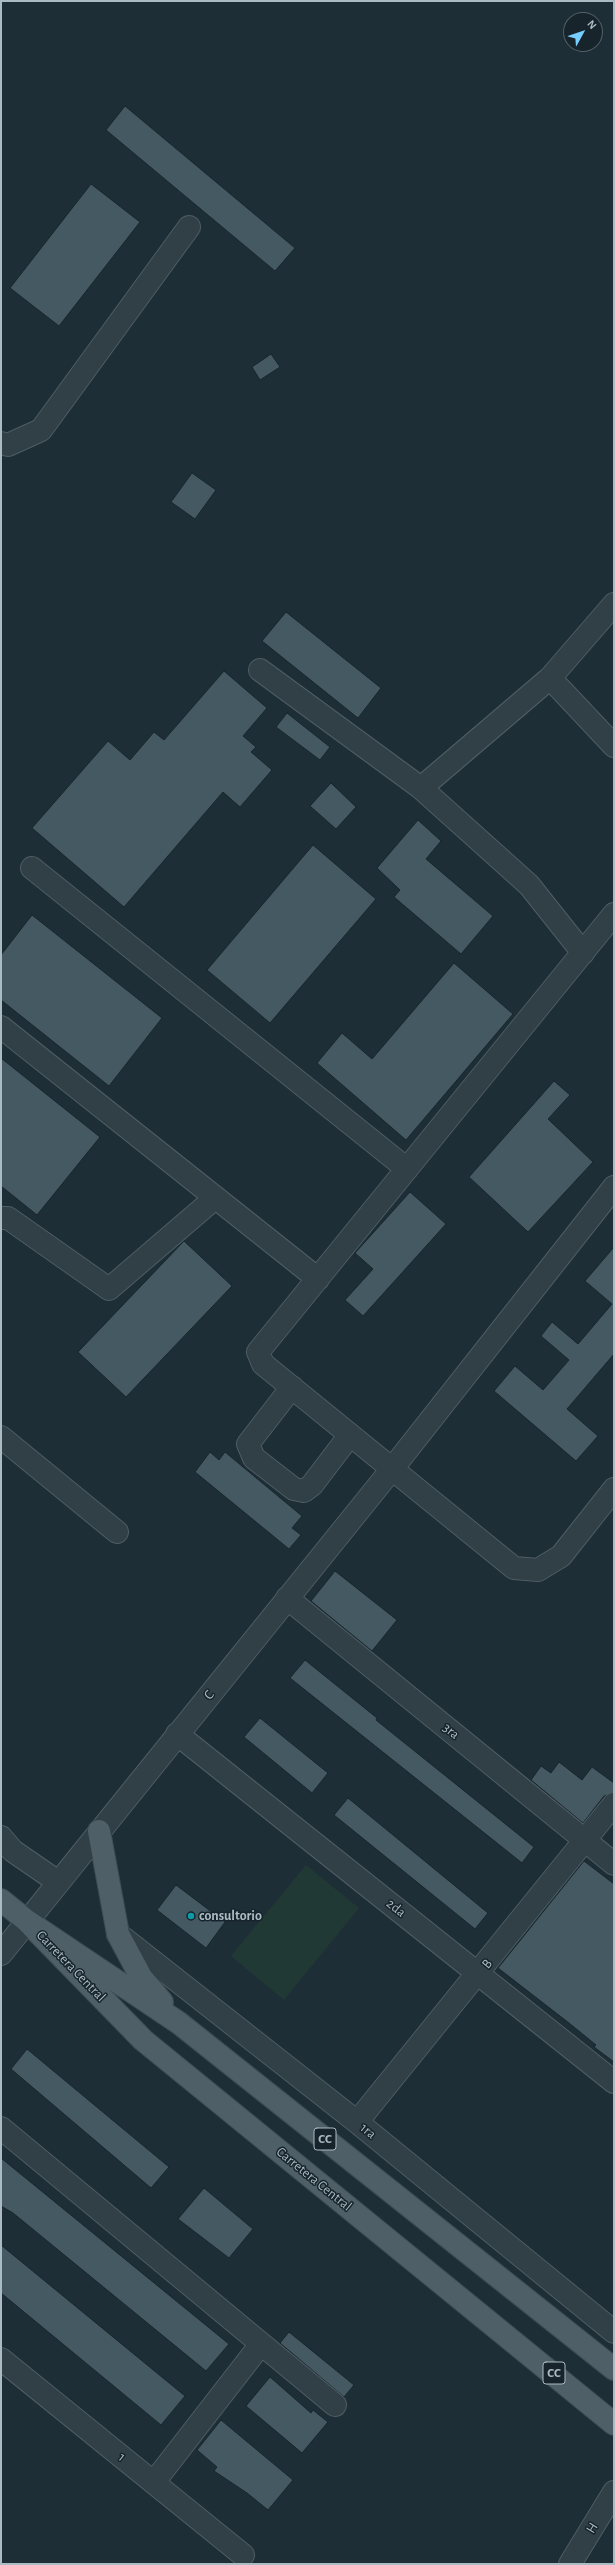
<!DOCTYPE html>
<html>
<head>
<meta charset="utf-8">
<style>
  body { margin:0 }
  #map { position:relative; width:615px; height:2565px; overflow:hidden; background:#1e2e36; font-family:"Alegreya Sans",sans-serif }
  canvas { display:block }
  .frame { position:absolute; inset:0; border:2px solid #abbbc4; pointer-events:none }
  .north { position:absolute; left:563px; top:12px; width:40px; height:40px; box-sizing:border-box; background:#17242b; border:1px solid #526068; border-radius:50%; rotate:50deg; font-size:11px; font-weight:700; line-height:16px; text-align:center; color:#abbbc4 }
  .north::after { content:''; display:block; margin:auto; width:14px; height:18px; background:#77cdfd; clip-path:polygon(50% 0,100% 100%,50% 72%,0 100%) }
</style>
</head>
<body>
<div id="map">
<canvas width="615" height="2565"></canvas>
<div class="frame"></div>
<div class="north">N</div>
</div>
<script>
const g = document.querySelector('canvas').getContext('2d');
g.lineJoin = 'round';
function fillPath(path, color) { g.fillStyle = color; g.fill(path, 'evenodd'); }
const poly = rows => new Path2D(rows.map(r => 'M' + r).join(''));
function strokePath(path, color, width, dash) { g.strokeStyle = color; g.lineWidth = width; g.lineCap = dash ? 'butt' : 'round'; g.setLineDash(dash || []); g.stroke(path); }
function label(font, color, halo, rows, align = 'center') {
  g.font = font + ' "Alegreya Sans",sans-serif'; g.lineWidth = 3; g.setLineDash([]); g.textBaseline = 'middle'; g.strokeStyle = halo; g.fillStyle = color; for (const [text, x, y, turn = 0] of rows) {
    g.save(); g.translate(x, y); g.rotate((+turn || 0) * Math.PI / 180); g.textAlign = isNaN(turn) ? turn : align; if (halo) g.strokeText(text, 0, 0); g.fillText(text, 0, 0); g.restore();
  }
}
fillPath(poly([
  [306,1865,359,1908,284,2000,231,1956]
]), '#213935');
const building = poly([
  [125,106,295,248,275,271,106,130,125,106],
  [91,184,140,222,59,326,10,288,91,184],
  [271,354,280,367,260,380,252,367,271,354],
  [192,473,216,490,195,519,171,502,192,473],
  [286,612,381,688,358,718,262,641,286,612],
  [224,671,267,708,243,736,256,747,251,752,272,770,240,807,223,792,124,907,32,828,108,741,130,760,154,732,164,740,224,671],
  [287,713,330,747,320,760,276,727,287,713],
  [331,783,356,807,336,829,310,806,331,783],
  [418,820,441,841,426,859,493,916,461,954,394,897,400,890,377,868,418,820],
  [313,845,376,899,270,1023,207,970,313,845],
  [32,915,162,1018,109,1086,1,1000,1,955,32,915],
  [454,963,513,1014,406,1140,317,1063,342,1033,372,1059,454,963],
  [1,1058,100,1137,37,1215,1,1186,1,1058],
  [554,1081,570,1095,548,1119,593,1162,528,1232,469,1177,554,1081],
  [410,1192,446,1224,363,1316,345,1300,373,1269,355,1253,410,1192],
  [184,1241,232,1286,126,1397,78,1352,184,1241],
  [614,1247,614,1354,567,1409,598,1436,576,1461,494,1391,515,1366,543,1390,569,1360,541,1336,552,1322,578,1344,612,1304,585,1281,614,1247],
  [210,1452,219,1460,225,1452,302,1516,292,1528,301,1535,289,1549,195,1472,210,1452],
  [335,1571,397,1620,372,1651,311,1601,335,1571],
  [305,1660,377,1718,376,1720,534,1847,522,1863,290,1678,305,1660],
  [260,1718,328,1773,312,1793,244,1737,260,1718],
  [559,1762,582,1780,592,1767,614,1783,614,1792,604,1796,583,1823,531,1780,541,1766,551,1773,559,1762],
  [348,1798,488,1913,475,1929,334,1815,348,1798],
  [584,1861,614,1884,614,2062,594,2047,596,2045,569,2023,498,1968,584,1861],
  [176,1885,225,1922,206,1948,157,1910,176,1885],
  [27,2049,169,2167,151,2188,11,2069,27,2049],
  [1,2158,229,2344,206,2371,13,2213,1,2206,1,2158],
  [204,2188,253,2229,229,2258,178,2219,204,2188],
  [1,2245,185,2396,161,2425,1,2293,1,2245],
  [289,2332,354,2385,344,2397,280,2343,289,2332],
  [270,2377,311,2413,313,2410,328,2422,302,2453,246,2406,270,2377],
  [221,2420,293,2480,268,2510,247,2493,214,2471,217,2467,197,2450,221,2420]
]);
fillPath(building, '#455962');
strokePath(building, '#19262d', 1);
const minor = poly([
  [1,443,8,445,41,430,189,227],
  [614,604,550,678,614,746],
  [260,670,421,788,529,885,583,953],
  [421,788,550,678],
  [32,868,407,1169],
  [614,914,258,1352,263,1364,514,1568,538,1570,561,1556,614,1489],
  [1,1027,318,1279],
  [1,1218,8,1218,109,1289,215,1198],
  [292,1387,248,1444,254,1458,294,1489,304,1491,312,1485,350,1435],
  [1,1437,117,1532],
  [287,1598,614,1864],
  [177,1734,614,2082],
  [1,1837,13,1851,58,1882],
  [118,1934,357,2122,614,2332],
  [1,1954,392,1469,614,1187],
  [357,2122,614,1804],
  [1,2128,335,2405],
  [1,2359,243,2555],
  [154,2482,261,2344],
  [570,2564,614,2492]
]);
const major = poly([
  [99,1831,118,1934,141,1977,162,2002],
  [1,1900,27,1921,179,2023,614,2369],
  [27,1921,143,2040,614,2424]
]);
strokePath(minor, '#4f5d65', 24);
strokePath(major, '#3e4b53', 24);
strokePath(minor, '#313f47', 22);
strokePath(major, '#4f5f67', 22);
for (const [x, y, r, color] of [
  [191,1916,4,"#0f9aa8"]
]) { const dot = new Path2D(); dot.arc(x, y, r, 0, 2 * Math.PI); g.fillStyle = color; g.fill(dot); strokePath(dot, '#17242b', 1.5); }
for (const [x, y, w] of [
  [325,2139,22],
  [554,2373,22]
]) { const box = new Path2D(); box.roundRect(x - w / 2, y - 11, w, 22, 3); g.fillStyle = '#17242b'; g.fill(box); strokePath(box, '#abbbc4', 1); }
label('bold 13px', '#abbbc4', null, [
  ["CC",325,2139],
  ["CC",554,2373]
]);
label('14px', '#abbbc4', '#17242b', [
  ["C",209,1695,-51],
  ["3ra",451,1731,39],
  ["2da",396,1908,39],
  ["B",487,1964,-51],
  ["Carretera Central",71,1966,46],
  ["1ra",368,2131,39],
  ["Carretera Central",314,2179,39],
  ["1",122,2457,39],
  ["H",592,2528,-59]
]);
label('bold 14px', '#abbbc4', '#17242b', [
  ["consultorio",199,1916]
], 'left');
</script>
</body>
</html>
